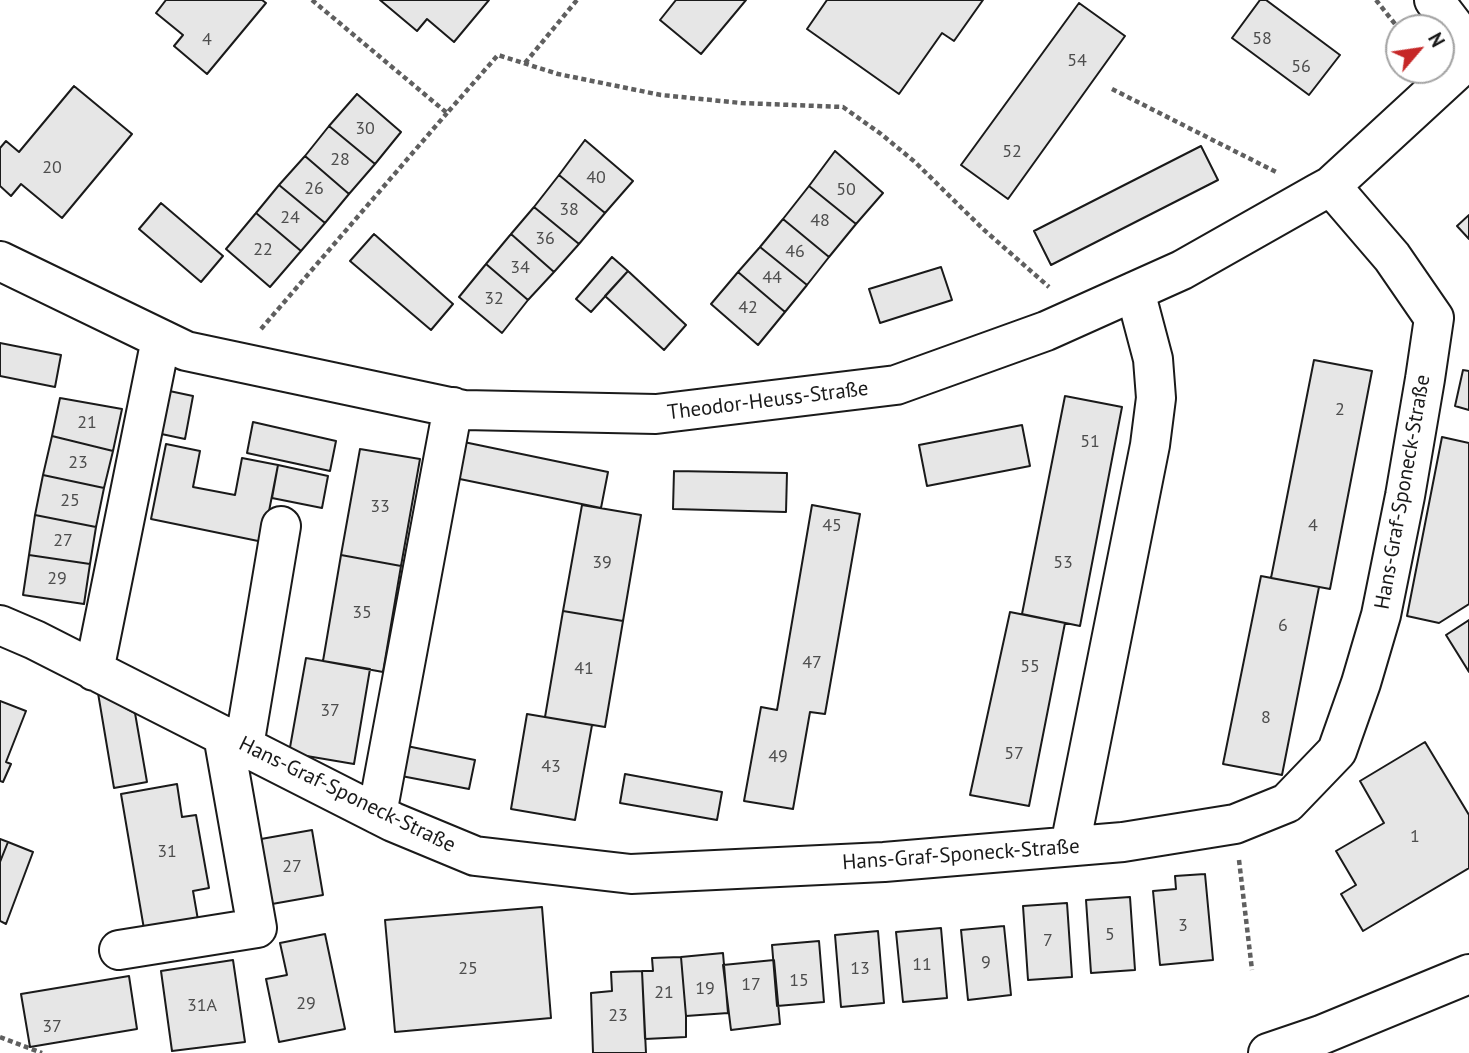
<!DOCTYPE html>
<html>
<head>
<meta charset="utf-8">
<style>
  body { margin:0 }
  #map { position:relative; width:1469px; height:1053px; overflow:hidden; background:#fff; font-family:"PT Sans",sans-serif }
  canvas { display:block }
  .north { position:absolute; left:1385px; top:14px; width:70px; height:70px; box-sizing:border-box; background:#fff; border:2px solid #a3a3a3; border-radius:50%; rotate:61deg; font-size:19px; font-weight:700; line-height:28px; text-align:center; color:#1a1a1a }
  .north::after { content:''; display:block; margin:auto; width:24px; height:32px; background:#c62828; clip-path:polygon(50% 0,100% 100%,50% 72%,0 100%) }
</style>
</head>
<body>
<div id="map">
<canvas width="1469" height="1053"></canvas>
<div class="north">N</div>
</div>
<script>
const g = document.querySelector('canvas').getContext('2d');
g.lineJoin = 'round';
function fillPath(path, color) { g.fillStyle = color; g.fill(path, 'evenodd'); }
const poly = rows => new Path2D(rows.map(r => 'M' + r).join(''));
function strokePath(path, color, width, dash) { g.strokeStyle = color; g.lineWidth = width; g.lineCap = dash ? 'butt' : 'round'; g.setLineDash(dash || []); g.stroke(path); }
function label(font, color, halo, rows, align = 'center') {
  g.font = font + ' "PT Sans",sans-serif'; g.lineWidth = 5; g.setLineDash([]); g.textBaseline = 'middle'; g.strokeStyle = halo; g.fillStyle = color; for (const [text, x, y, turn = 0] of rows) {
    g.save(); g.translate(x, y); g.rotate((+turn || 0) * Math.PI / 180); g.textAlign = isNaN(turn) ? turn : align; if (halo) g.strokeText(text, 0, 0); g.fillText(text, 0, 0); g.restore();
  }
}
const building = poly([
  [166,0,262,0,266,3,207,74,174,46,183,35,156,13,166,0],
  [380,0,489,0,454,42,427,19,417,31,380,0],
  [676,0,746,0,701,54,660,20,676,0],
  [827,0,983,0,954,41,942,33,899,94,807,29,827,0],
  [1260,0,1266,0,1340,55,1309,95,1232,38,1260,0],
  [1079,3,1125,36,1008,199,961,165,1079,3],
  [74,86,132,134,62,218,21,184,11,196,0,186,0,148,6,141,19,152,74,86],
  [357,94,401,132,375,164,329,126,357,94],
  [329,126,375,164,349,194,305,156,329,126],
  [585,140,633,181,605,213,559,175,585,140],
  [1201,146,1218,180,1051,265,1034,231,1201,146],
  [835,151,883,193,856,224,809,186,835,151],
  [305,156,349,194,325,223,279,185,305,156],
  [559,175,605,213,579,244,534,207,559,175],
  [279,185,325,223,301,251,256,213,279,185],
  [809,186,856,224,829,257,783,219,809,186],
  [161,203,223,256,201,282,139,229,161,203],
  [534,207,579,244,554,272,511,234,534,207],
  [256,213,301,251,270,287,226,249,256,213],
  [1469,215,1469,239,1457,226,1469,215],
  [783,219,829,257,807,285,760,247,783,219],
  [374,234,453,304,431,330,350,261,374,234],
  [511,234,554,272,528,300,486,264,511,234],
  [760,247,807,285,785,312,738,272,760,247],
  [612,257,628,271,591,312,576,299,612,257],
  [486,264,528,300,502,333,459,297,486,264],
  [941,267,952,300,880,323,869,289,941,267],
  [628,271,686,325,664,350,605,296,628,271],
  [738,272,785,312,758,345,711,304,738,272],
  [0,343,61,355,55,387,0,376,0,343],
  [1314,360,1372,371,1330,589,1271,578,1314,360],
  [1463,370,1469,371,1469,410,1455,406,1463,370],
  [160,389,193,396,185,439,152,432,160,389],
  [1065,396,1122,407,1080,626,1022,614,1065,396],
  [60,398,122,409,113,451,52,436,60,398],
  [253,422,336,441,330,471,247,453,253,422],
  [1022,425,1030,466,927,486,919,445,1022,425],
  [52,436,113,451,104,488,43,475,52,436],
  [1442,437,1469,443,1469,604,1439,623,1407,616,1442,437],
  [459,441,608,472,601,508,450,477,459,441],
  [166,444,200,451,193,487,235,495,242,458,278,465,263,542,151,519,166,444],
  [360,449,420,459,401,566,341,555,360,449],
  [278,465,328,476,322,508,272,498,278,465],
  [674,471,787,473,786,512,673,509,674,471],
  [43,475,104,488,96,527,35,515,43,475],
  [582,505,641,515,623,621,563,611,582,505],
  [812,505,860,514,825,714,810,712,793,809,744,801,761,707,777,710,812,505],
  [35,515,96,527,90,564,29,555,35,515],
  [29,555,90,564,84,604,23,595,29,555],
  [341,555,401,566,383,672,323,661,341,555],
  [1261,576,1319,587,1282,775,1223,764,1261,576],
  [563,611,623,621,605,727,545,717,563,611],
  [1010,612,1065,623,1029,806,970,795,1010,612],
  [1469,620,1469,672,1446,635,1469,620],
  [306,658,370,669,354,764,289,753,306,658],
  [98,693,135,713,147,782,114,788,98,693],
  [0,701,26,711,6,762,11,764,3,782,0,781,0,701],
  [527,714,592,725,575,820,511,809,527,714],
  [1425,742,1469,815,1469,868,1363,931,1341,894,1356,885,1336,851,1384,823,1360,781,1425,742],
  [397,744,475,760,469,789,391,774,397,744],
  [625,774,722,792,717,820,620,803,625,774],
  [177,784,182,817,196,815,209,888,193,891,198,920,144,929,121,794,177,784],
  [312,830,323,895,272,904,261,839,312,830],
  [0,839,8,842,0,862,0,839],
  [8,842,33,852,6,924,0,921,0,862,8,842],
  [1205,874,1213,960,1160,965,1153,891,1176,889,1175,876,1205,874],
  [1130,897,1135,970,1091,973,1086,900,1130,897],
  [1067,903,1072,977,1028,980,1023,906,1067,903],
  [542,907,551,1018,395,1032,385,920,542,907],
  [1004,926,1011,995,968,1000,961,930,1004,926],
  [941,928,947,998,903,1002,896,932,941,928],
  [878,931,884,1003,841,1007,835,935,878,931],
  [325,934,345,1029,279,1042,266,979,287,975,280,943,325,934],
  [819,941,824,1002,777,1006,772,945,819,941],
  [723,953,728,1013,686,1016,681,957,723,953],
  [681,957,686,1016,686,1037,645,1039,642,971,653,971,652,958,681,957],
  [233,960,245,1042,172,1051,161,971,233,960],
  [774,960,780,1024,731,1030,723,965,774,960],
  [642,971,646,1053,593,1053,591,993,612,991,611,972,642,971],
  [129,976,137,1029,30,1047,21,994,129,976]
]);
fillPath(building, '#e6e6e6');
strokePath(building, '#1a1a1a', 2);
const minor = poly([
  [1434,0,1469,46],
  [0,261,186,351,464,410,656,414,896,385,1046,331,1182,270,1318,193,1331,186,1469,59],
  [0,625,35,640,393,822,475,856,631,874,884,862,1123,842,1235,824,1287,803,1337,751,1361,683,1381,615,1405,496,1425,379,1434,318,1392,257,1331,186],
  [94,671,161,339],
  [244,746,281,526],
  [377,814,453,407],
  [1070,846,1150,445,1156,398,1153,359,1135,291],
  [119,950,257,928,223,735]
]);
const major = poly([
  [1268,1053,1321,1035,1469,974]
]);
strokePath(minor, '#1a1a1a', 42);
strokePath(major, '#1a1a1a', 42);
strokePath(poly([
  [312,0,447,113,498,55,558,74,661,95,741,103,843,107,881,134,915,162,983,229,1049,287],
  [1376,0,1399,29],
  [525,63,577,0],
  [1112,89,1276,172],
  [261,329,447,113],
  [1239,860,1252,970],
  [0,1037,42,1053]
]), '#5f5f5f', 4.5, [5, 3.5]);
strokePath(minor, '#fff', 38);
strokePath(major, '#fff', 38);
label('18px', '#4d4d4d', null, [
  ["58",1262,39],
  ["4",207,40],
  ["54",1077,61],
  ["56",1301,67],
  ["30",365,129],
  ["52",1012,152],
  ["28",340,160],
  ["20",52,168],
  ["40",596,178],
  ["26",314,189],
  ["50",846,190],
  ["38",569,210],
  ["24",290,218],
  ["48",820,221],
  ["36",545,239],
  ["22",263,250],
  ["46",795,252],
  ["34",520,268],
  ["44",772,278],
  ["32",494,299],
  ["42",748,308],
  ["2",1340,410],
  ["21",87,423],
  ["51",1090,442],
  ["23",78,463],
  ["25",70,501],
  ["33",380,507],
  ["45",832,526],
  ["4",1313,526],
  ["27",63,541],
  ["39",602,563],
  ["53",1063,563],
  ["29",57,579],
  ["35",362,613],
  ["6",1283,626],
  ["47",812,663],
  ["55",1030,667],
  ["41",584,669],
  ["37",330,711],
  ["8",1266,718],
  ["57",1014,754],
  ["49",778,757],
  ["43",551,767],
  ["1",1415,837],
  ["31",167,852],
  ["27",292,867],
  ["3",1183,926],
  ["5",1110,935],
  ["7",1048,941],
  ["9",986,963],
  ["11",922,965],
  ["25",468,969],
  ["13",860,969],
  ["15",799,981],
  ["17",751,985],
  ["19",705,989],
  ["21",664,993],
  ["29",306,1004],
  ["31A",202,1006],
  ["23",618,1016],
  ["37",52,1027]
]);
label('21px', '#1a1a1a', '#fff', [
  ["Theodor-Heuss-Straße",768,401,-7],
  ["Hans-Graf-Sponeck-Straße",1403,492,-80],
  ["Hans-Graf-Sponeck-Straße",347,795,26],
  ["Hans-Graf-Sponeck-Straße",961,855,-4]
]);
</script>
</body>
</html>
